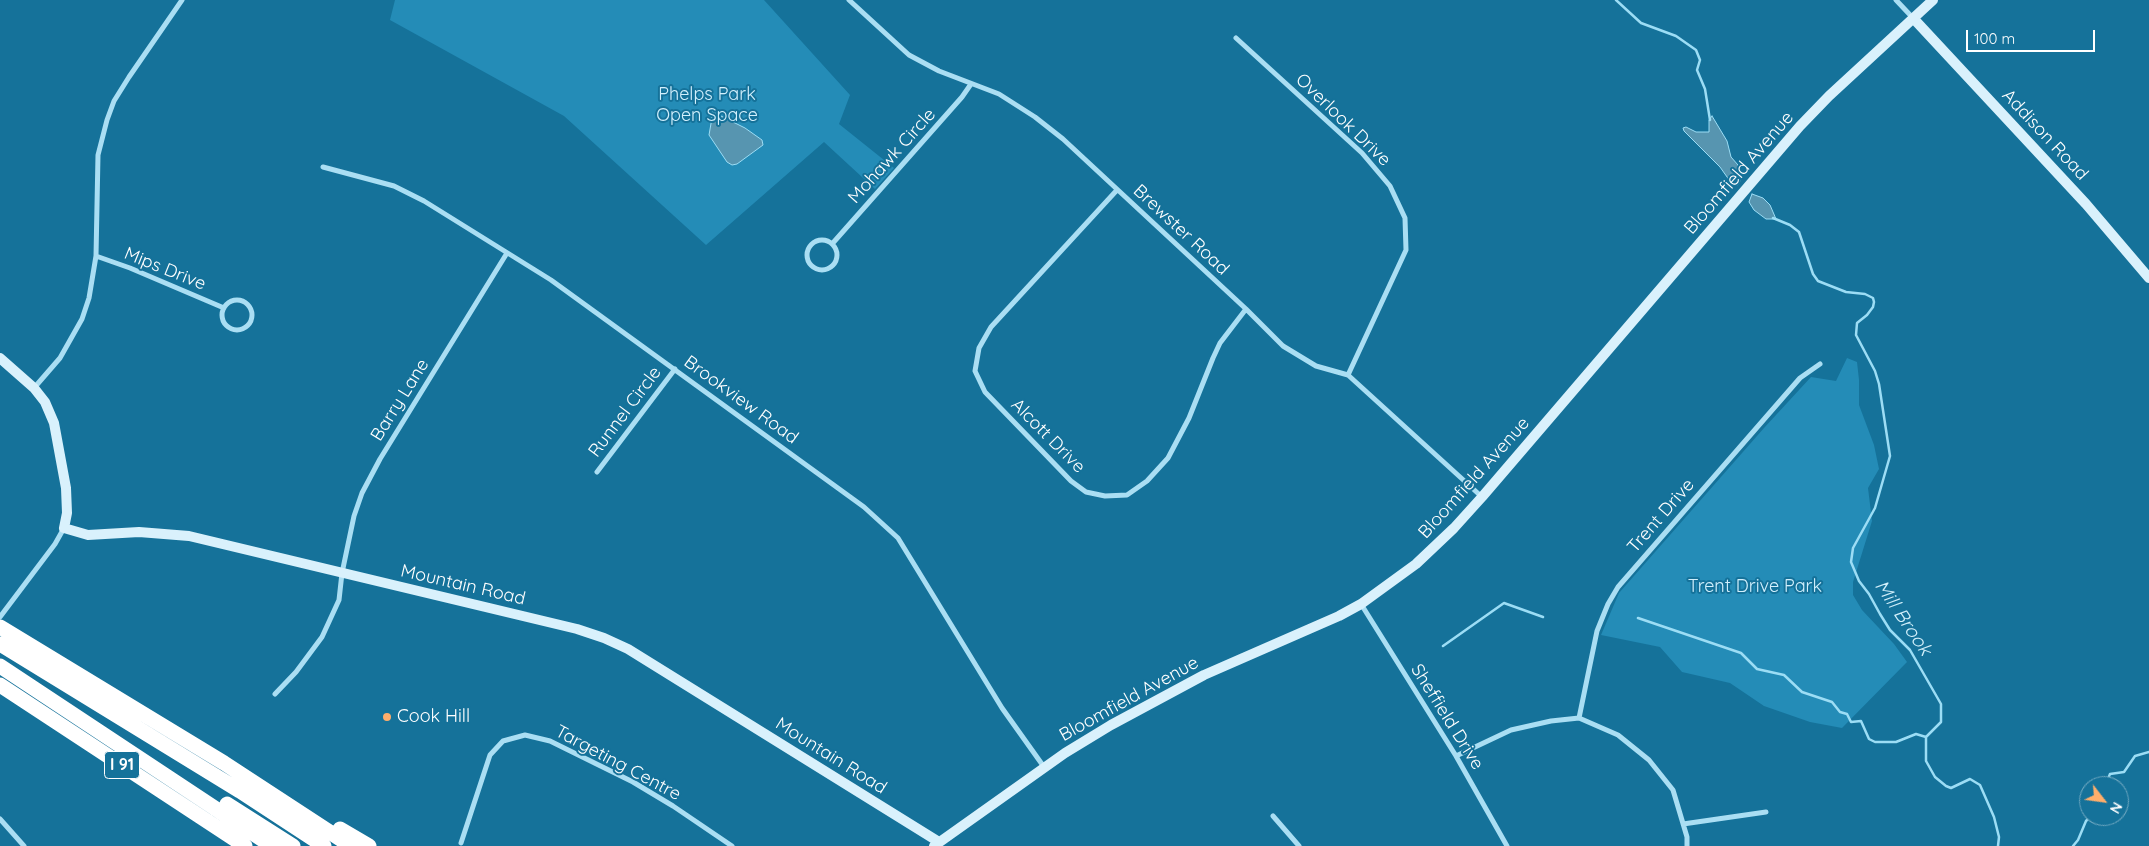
<!DOCTYPE html>
<html>
<head>
<meta charset="utf-8">
<style>
  body { margin:0 }
  #map { position:relative; width:2149px; height:846px; overflow:hidden; background:#15729a; font-family:Quicksand,sans-serif }
  canvas { display:block }
  .north { position:absolute; left:2079px; top:776px; width:50px; height:50px; box-sizing:border-box; background:#15729a; border:1px solid #73aac2; border-radius:50%; rotate:120deg; font-size:14px; font-weight:700; line-height:20px; text-align:center; color:#fff }
  .north::after { content:''; display:block; margin:auto; width:18px; height:22px; background:#ffae6b; clip-path:polygon(50% 0,100% 100%,50% 72%,0 100%) }
  .scale { position:absolute; left:1966px; top:30px; width:129px; height:22px; box-sizing:border-box; border:2px solid #fff; border-top:0; padding-left:6px; font-size:15px; line-height:18px; white-space:nowrap; color:#fff; -webkit-text-stroke:4px #15729a; paint-order:stroke }
</style>
</head>
<body>
<div id="map">
<canvas width="2149" height="846"></canvas>
<div class="north">N</div>
<div class="scale">100 m</div>
</div>
<script>
const g = document.querySelector('canvas').getContext('2d');
g.lineJoin = 'round';
function fillPath(path, color) { g.fillStyle = color; g.fill(path, 'evenodd'); }
const poly = rows => new Path2D(rows.map(r => 'M' + r).join(''));
function strokePath(path, color, width, dash) { g.strokeStyle = color; g.lineWidth = width; g.lineCap = dash ? 'butt' : 'round'; g.setLineDash(dash || []); g.stroke(path); }
function label(font, color, halo, rows, align = 'center') {
  g.font = font + ' Quicksand,sans-serif'; g.lineWidth = 4; g.setLineDash([]); g.textBaseline = 'middle'; g.strokeStyle = halo; g.fillStyle = color; for (const [text, x, y, turn = 0] of rows) {
    g.save(); g.translate(x, y); g.rotate((+turn || 0) * Math.PI / 180); g.textAlign = isNaN(turn) ? turn : align; if (halo) g.strokeText(text, 0, 0); g.fillText(text, 0, 0); g.restore();
  }
}
fillPath(poly([
  [395,0,764,0,850,95,839,124,894,168,875,189,824,142,706,245,564,116,390,20],
  [1847,358,1857,362,1859,380,1859,405,1874,445,1879,469,1868,488,1872,521,1853,582,1853,595,1862,610,1894,644,1907,662,1842,728,1810,722,1764,706,1730,683,1682,672,1660,647,1601,635,1619,593,1764,428,1811,377,1836,381]
]), '#248cb7');
const water = poly([
  [713,112,745,128,762,140,763,145,737,164,732,165,727,162,709,135,713,112],
  [1712,116,1727,141,1731,157,1738,165,1740,181,1738,185,1732,184,1720,167,1684,131,1683,128,1686,127,1696,132,1709,132,1709,120,1712,116],
  [1752,194,1763,198,1770,205,1776,219,1766,219,1754,210,1749,202,1752,194]
]);
fillPath(water, '#5795b0');
strokePath(water, '#9cddf5', 1);
strokePath(poly([
  [1616,0,1641,23,1676,36,1696,50,1700,60,1697,70,1705,89,1710,120],
  [1773,218,1790,225,1799,232,1813,274,1818,281,1846,292,1865,294,1873,298,1874,302,1873,307,1867,315,1857,323,1856,335,1875,371,1879,384,1890,456,1875,508,1853,548,1851,562,1859,581,1869,594,1880,614,1890,630,1910,650,1941,704,1941,722,1926,737,1926,761,1935,777,1946,786,1951,788,1970,779,1980,785,1994,817,1999,837,1998,846],
  [1638,618,1741,653,1757,669,1784,675,1802,692,1832,702,1840,712,1847,714,1851,722,1861,721,1869,739,1875,742,1896,742,1916,734,1926,737],
  [1443,646,1504,603,1543,617],
  [2105,786,2110,774,2124,772,2135,756,2149,752],
  [2073,846,2078,840,2086,821,2091,816]
]), '#9cddf5', 2.5);
strokePath(poly([
  [849,0,909,55,939,71,999,94,1035,117,1063,139,1246,309,1283,346,1316,366,1348,375,1482,497],
  [1896,0,1913,18],
  [1236,38,1362,153,1390,186,1405,218,1406,250,1348,375],
  [323,167,394,186,424,201,551,280,864,507,898,538,1002,708,1044,767],
  [1117,190,991,327,979,348,975,371,985,392,1071,481,1086,492,1105,496,1127,495,1147,481,1168,458,1189,418,1213,358,1220,343,1246,309],
  '807 255a15 15 0 1 1 30 0a15 15 0 1 1-30 0Z',
  [832,244,962,97,971,84],
  [96,256,130,268,224,308],
  '222 315a15 15 0 1 1 30 0a15 15 0 1 1-30 0Z',
  [34,388,60,358,82,319,89,298,96,256,98,155,107,120,114,101,129,77,182,0],
  [597,472,675,369],
  [1361,604,1456,756,1507,846],
  [0,617,55,544,64,528],
  [275,694,296,672,322,637,339,600,342,573,354,516,362,493,380,459,507,253],
  [1579,718,1597,631,1608,604,1618,587,1800,378,1820,364],
  [1456,756,1511,730,1551,721,1579,718,1618,735,1649,760,1673,790,1687,837,1687,846],
  [1273,816,1299,846],
  [0,819,24,846],
  [1683,824,1766,812],
  [461,843,490,755,503,741,525,735,550,741,633,782,673,806,732,846]
]), '#aadef3', 5);
strokePath(poly([
  [1913,18,2086,204,2149,278],
  [0,358,34,388,45,402,54,423,66,488,67,513,64,528,88,535,139,532,189,536,577,629,604,638,628,649,939,842],
  [934,846,1065,753,1111,725,1204,675,1339,616,1361,604,1416,564,1454,528,1482,497,1800,126,1829,96,1933,0]
]), '#d9f1fc', 10);
strokePath(poly([
  [0,627,224,763,351,846],
  [0,644,240,791,324,846],
  [0,666,272,846],
  [0,685,245,846],
  [227,804,293,846],
  [340,829,369,846]
]), '#fff', 15);
for (const [x, y, r, color] of [
  [387,717,5,"#ffae6b"]
]) { const dot = new Path2D(); dot.arc(x, y, r, 0, 2 * Math.PI); g.fillStyle = color; g.fill(dot); strokePath(dot, '#15729a', 2); }
for (const [x, y, w] of [
  [122,765,35]
]) { const box = new Path2D(); box.roundRect(x - w / 2, y - 13.5, w, 27, 4); g.fillStyle = '#15729a'; g.fill(box); strokePath(box, '#fff', 1); }
label('bold 16px', '#fff', null, [
  ["I 91",122,765]
]);
label('18px', '#d2f0fd', '#15729a', [
  ["Phelps Park",707,95],
  ["Open Space",707,116],
  ["Trent Drive Park",1755,587]
]);
label('18px', '#fff', '#15729a', [
  ["Overlook Drive",1343,120,44],
  ["Addison Road",2045,135,47],
  ["Mohawk Circle",892,156,-48],
  ["Bloomfield Avenue",1739,173,-49],
  ["Brewster Road",1181,230,43],
  ["Mips Drive",165,269,22],
  ["Barry Lane",400,400,-58],
  ["Brookview Road",741,400,36],
  ["Runnel Circle",625,412,-53],
  ["Alcott Drive",1048,436,45],
  ["Bloomfield Avenue",1474,478,-48],
  ["Trent Drive",1661,516,-49],
  ["Mountain Road",463,585,13],
  ["Bloomfield Avenue",1129,699,-29],
  ["Sheffield Drive",1447,717,58],
  ["Mountain Road",831,756,32],
  ["Targeting Centre",618,763,28]
]);
label('18px', '#fff', '#15729a', [
  ["Cook Hill",397,717]
], 'left');
label('italic 19px', '#d3f0fb', '#15729a', [
  ["Mill Brook",1903,618,56]
]);
</script>
</body>
</html>
